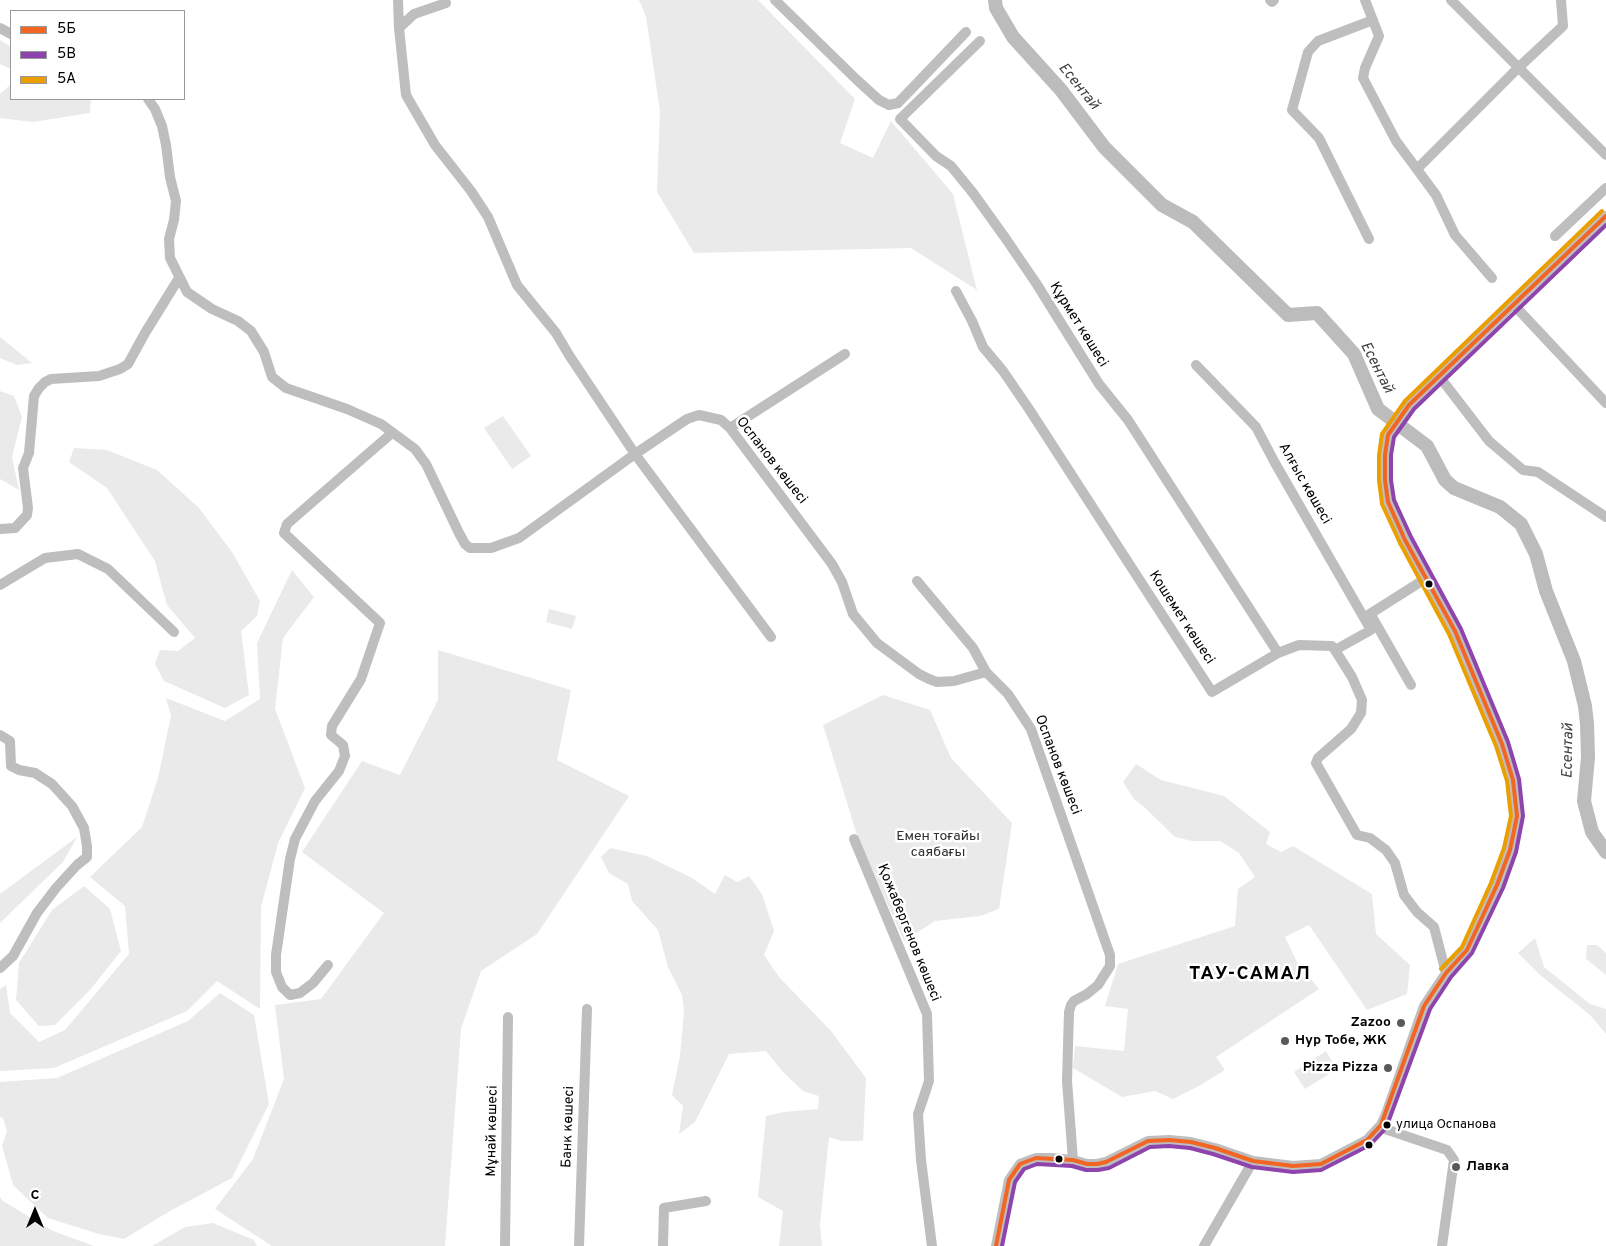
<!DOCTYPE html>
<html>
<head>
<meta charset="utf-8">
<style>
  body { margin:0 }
  #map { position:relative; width:1606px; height:1246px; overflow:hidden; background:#fff; font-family:Overpass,sans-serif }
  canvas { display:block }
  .legend { position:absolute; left:10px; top:10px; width:175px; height:90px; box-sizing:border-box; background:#fff; border:1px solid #999; margin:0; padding:6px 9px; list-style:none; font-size:15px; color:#000 }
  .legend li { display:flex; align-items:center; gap:10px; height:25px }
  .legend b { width:25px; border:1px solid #999 }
  .north { position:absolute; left:10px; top:1186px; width:50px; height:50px; -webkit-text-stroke:4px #fff; paint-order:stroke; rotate:0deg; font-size:14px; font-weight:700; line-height:20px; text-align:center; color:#000 }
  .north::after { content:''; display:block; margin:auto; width:18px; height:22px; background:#000; clip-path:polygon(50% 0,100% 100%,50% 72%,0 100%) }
</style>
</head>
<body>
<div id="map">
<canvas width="1606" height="1246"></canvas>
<ul class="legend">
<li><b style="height:6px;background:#f26522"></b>5Б</li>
<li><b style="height:6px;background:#8e44ad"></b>5В</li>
<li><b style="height:6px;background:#eb9e00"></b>5А</li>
</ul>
<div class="north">С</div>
</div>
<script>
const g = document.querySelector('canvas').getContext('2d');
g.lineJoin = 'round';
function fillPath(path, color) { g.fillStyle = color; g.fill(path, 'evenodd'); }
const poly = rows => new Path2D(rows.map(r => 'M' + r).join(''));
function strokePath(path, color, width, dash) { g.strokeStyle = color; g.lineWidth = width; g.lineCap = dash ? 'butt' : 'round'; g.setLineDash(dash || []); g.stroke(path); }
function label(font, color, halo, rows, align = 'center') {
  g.font = font + ' Overpass,sans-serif'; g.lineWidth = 5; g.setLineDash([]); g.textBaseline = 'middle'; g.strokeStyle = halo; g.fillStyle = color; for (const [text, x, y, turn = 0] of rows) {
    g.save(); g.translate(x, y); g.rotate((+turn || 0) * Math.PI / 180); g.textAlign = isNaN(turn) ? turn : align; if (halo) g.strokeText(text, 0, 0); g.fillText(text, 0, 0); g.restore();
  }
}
fillPath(poly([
  [639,0,758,0,855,99,840,143,873,158,891,121,953,194,977,290,911,248,694,253,657,192,660,111,646,17],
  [0,40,11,47,11,69,0,64],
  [11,84,11,99,91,99,90,113,33,122,0,118,0,94],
  [0,337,32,363,17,365,0,358],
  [0,391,14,396,22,417,12,457,19,490,0,479],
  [503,416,531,456,512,469,484,428],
  [74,448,107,450,157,470,199,508,232,552,260,601,257,616,241,631,249,695,225,708,164,681,155,664,160,650,178,651,195,638,167,605,155,561,107,488,69,462],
  [292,570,314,597,283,638,275,709,305,788,278,843,261,907,260,1009,217,981,187,1011,54,1068,0,1071,0,989,6,985,10,1013,39,1042,65,1030,129,954,125,906,90,877,142,827,158,778,171,716,166,698,225,721,260,699,257,643],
  [549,609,576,616,572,629,546,622],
  [438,650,571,690,557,760,629,796,537,934,481,971,461,1029,445,1246,272,1246,215,1209,253,1159,284,1079,275,1005,321,999,384,913,302,852,362,761,400,775,438,700],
  [883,695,930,710,951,758,1012,823,999,909,980,916,935,921,904,941,857,835,823,725],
  [1136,764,1161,780,1224,796,1270,832,1266,844,1281,852,1293,846,1372,894,1376,934,1410,965,1407,994,1367,1010,1309,925,1285,937,1297,962,1319,989,1216,1057,1225,1070,1199,1086,1173,1099,1155,1091,1122,1097,1073,1068,1075,1046,1124,1051,1128,1009,1105,1006,1118,964,1235,926,1238,889,1255,877,1239,853,1220,841,1192,841,1175,837,1143,806,1134,799,1123,782],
  [77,837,63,862,0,923,0,894],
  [610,848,647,856,692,878,715,894,725,875,737,882,749,876,762,894,774,931,764,955,779,977,831,1031,866,1078,863,1141,842,1141,829,1137,820,1224,822,1246,779,1246,783,1211,758,1197,766,1116,784,1112,818,1109,819,1096,803,1091,783,1072,766,1051,729,1054,695,1122,679,1134,683,1106,672,1095,680,1056,684,1011,682,995,668,967,658,930,632,901,628,884,609,873,601,857],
  [84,886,110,909,121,951,90,990,55,1025,39,1026,16,1000,19,963,52,910],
  [1535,938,1544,967,1590,1004,1606,1009,1606,1034,1590,1015,1540,975,1518,953],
  [1597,945,1606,953,1606,975,1586,959,1587,945],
  [220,993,254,1015,269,1104,232,1178,170,1211,124,1239,99,1234,48,1218,13,1185,2,1146,7,1131,3,1118,0,1117,0,1082,57,1078,188,1021],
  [1326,1051,1337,1069,1305,1089,1294,1072],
  [0,1197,3,1201,53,1231,94,1246,0,1246],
  [213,1223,254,1240,257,1246,152,1246,185,1227]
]), '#eaeaea');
strokePath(poly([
  [995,0,996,8,1013,37,1061,90,1104,147,1162,205,1193,222,1288,315,1317,313,1354,354,1378,409,1427,446,1445,480,1454,488,1500,507,1521,524,1536,554,1546,591,1574,661,1585,706,1587,724,1588,757,1584,801,1592,832,1606,852]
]), '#bcbcbc', 14);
strokePath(poly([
  [398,0,399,28],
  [775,0,857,80,879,100,889,105,898,103,966,32],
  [1270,0,1272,2,1274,0],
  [1365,0,1379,36,1365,68,1363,78,1396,141,1436,195,1455,235,1492,278],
  [1451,0,1606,155],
  [446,3,414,14,399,28,406,95,435,145,471,191,488,217,517,285,556,333,569,355,635,454,771,637],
  [0,28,11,34],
  [980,41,900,119,936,156,951,166,973,193,1006,239,1036,283,1099,384,1128,420,1278,653],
  [148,99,155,109,162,126,166,145,170,177,176,201,174,220,169,239,170,258,187,292,212,309,238,321,251,331,264,352,272,377,286,388,347,409,381,424,415,449,426,464,459,533,465,544,470,548,491,548,519,538,635,454,687,419,699,415,721,420,730,428,832,564,842,582,853,614,877,643,919,674,929,679,937,682,954,681,986,672,1008,694,1031,729,1110,955,1110,966,1098,985,1087,994,1074,1001,1071,1005,1069,1012,1067,1081,1073,1160],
  [1417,169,1518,68,1563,26,1561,0],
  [1555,236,1606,188],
  [1369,239,1319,138,1292,110,1308,52,1318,41,1373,20],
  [956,291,972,321,983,347,1003,371,1029,409,1212,692,1278,653,1299,645,1332,646,1335,650,1371,630,1275,463,1256,427,1196,365],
  [1513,304,1606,403],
  [1439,376,1489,441,1523,470,1538,472,1606,517],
  [730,428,845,354],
  [0,529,15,528,27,515,28,508,23,468,29,453,34,396,39,388,45,382,51,379,99,376,120,369,128,364,145,333,179,278],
  [917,581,973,648,986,672],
  [0,585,45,558,78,554,108,569,174,632],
  [1371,615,1411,685],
  [1365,617,1425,579],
  [1335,650,1352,677,1362,700,1361,713,1351,729,1318,758,1316,763,1357,835,1370,838,1386,850,1395,863,1404,895,1417,912,1434,927,1446,973],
  [0,735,10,741,11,766,19,770,35,773,52,784,72,806,84,828,87,846,87,857,77,865,56,888,37,913,13,956,0,968],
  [854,839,927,1014,929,1081,918,1114,921,1160,932,1246],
  [328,965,313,983,300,993,290,995,282,987,276,972,276,955,290,859,295,839,315,801,339,771,345,756,343,745,331,735,332,726,361,679,380,623,284,533,287,524,392,433],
  [1381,1125,1385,1129,1447,1150,1454,1160,1442,1246],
  [505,1246,508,1017],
  [579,1246,587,1009],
  [663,1246,664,1208,706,1201],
  [996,1246,1009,1180,1020,1164,1036,1158,1051,1158,1073,1160,1087,1164,1097,1164,1106,1162,1148,1141,1169,1140,1191,1142,1215,1148,1253,1161,1293,1166,1321,1164,1367,1140,1381,1125,1386,1114,1424,1006,1446,973,1467,950,1497,885,1510,850,1517,816,1513,780,1502,744,1455,631,1405,540,1388,502,1385,480,1385,455,1388,435,1409,405,1513,304,1606,216],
  [1204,1246,1253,1161]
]), '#bebebe', 10);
strokePath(poly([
  [996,1246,1009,1180,1020,1164,1036,1158,1073,1160,1087,1164,1097,1164,1106,1162,1148,1141,1169,1140,1191,1142,1215,1148,1253,1161,1293,1166,1321,1164,1367,1140,1381,1125,1424,1006,1446,973,1467,950,1497,885,1510,850,1517,816,1513,780,1502,744,1455,631,1405,540,1388,502,1385,480,1385,455,1388,435,1409,405,1606,216]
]), '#f26522', 4);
strokePath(poly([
  [1002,1246,1015,1182,1024,1169,1037,1164,1072,1166,1086,1170,1098,1170,1109,1168,1150,1147,1169,1146,1190,1148,1213,1154,1252,1167,1293,1172,1321,1170,1370,1145,1386,1128,1430,1009,1451,977,1472,953,1503,888,1516,852,1523,816,1519,779,1508,742,1461,629,1411,537,1394,500,1391,480,1391,455,1394,437,1414,409,1606,225]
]), '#8e44ad', 4);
strokePath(poly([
  [1441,969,1462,947,1491,883,1504,848,1511,816,1507,781,1496,746,1449,634,1400,543,1382,504,1379,480,1379,455,1382,434,1405,401,1602,211]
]), '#eb9e00', 4);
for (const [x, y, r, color] of [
  [1429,584,4.5,"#000"],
  [1401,1023,5,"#595959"],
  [1285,1041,5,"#595959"],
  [1388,1068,5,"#595959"],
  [1387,1125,4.5,"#000"],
  [1369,1145,4.5,"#000"],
  [1059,1159,4.5,"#000"],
  [1456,1167,5,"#595959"]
]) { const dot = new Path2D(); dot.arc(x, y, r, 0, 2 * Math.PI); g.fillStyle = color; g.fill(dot); strokePath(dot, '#fff', 2); }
label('13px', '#000', '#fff', [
  ["улица Оспанова",1396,1125]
], 'left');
label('14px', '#000', '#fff', [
  ["Құрмет көшесі",1078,325,58],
  ["Оспанов көшесі",771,461,52],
  ["Алғыс көшесі",1304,484,60],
  ["Кошемет көшесі",1181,618,57],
  ["Оспанов көшесі",1057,765,69],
  ["Қожабергенов көшесі",908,933,68],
  ["Банк көшесі",569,1127,-88],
  ["Мұнай көшесі",493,1131,-89]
]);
label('14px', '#2f2f2f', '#fff', [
  ["Емен тоғайы",938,837],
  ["саябағы",938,853]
]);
label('bold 14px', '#000', '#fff', [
  ["Zazoo",1391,1023],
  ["Нур Тобе, ЖК",1295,1041,"left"],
  ["Pizza Pizza",1378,1068],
  ["Лавка",1466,1167,"left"]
], 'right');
label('italic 15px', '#404040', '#fff', [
  ["Есентай",1078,87,51],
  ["Есентай",1376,368,63],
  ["Есентай",1569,751,-89]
]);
g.letterSpacing = '1px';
label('bold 19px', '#000', '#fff', [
  ["ТАУ-САМАЛ",1250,975]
]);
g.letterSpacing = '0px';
</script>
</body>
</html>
